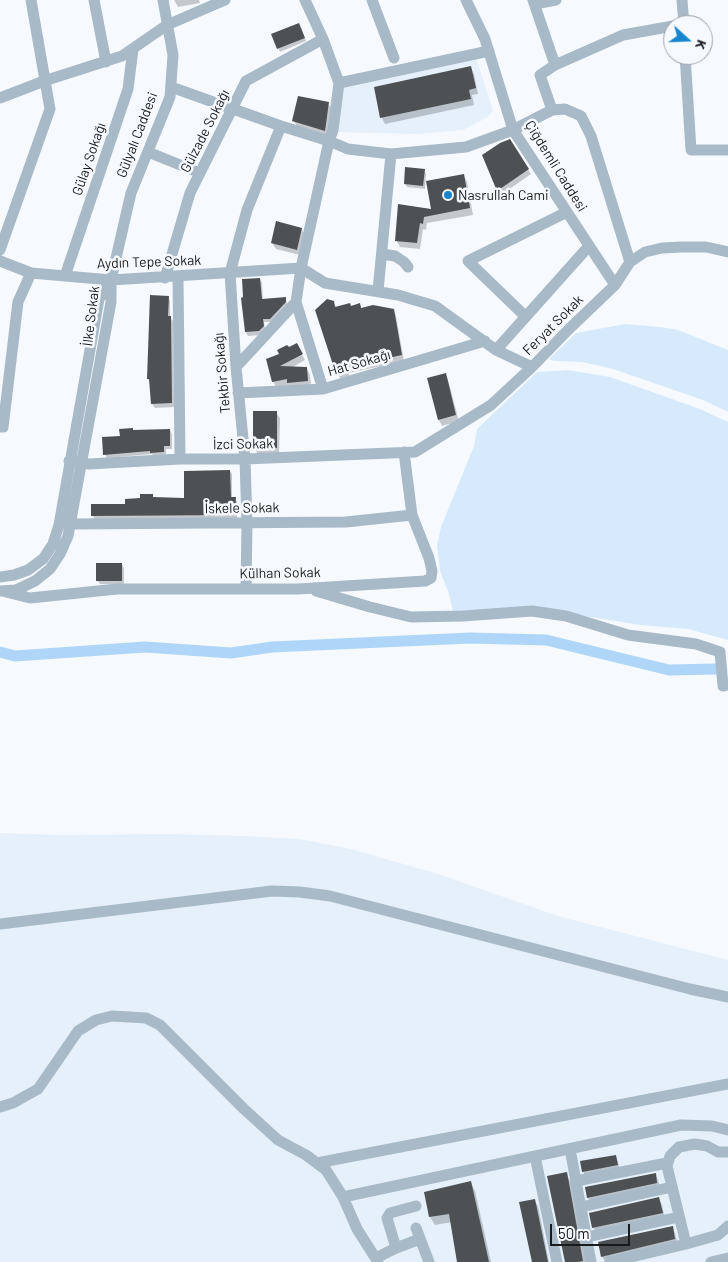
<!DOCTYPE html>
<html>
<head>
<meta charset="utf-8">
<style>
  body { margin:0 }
  #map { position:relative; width:728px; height:1262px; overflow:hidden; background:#f6faff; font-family:Barlow,sans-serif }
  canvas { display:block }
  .north { position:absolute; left:663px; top:15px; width:50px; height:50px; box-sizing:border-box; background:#f6faff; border:1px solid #9da0a4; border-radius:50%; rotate:110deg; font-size:14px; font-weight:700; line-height:20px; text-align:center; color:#181a1b }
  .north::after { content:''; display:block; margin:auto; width:18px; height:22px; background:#1886cf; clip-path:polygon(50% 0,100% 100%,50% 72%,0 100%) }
  .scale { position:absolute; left:550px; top:1224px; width:80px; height:22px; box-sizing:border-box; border:2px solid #181a1b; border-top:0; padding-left:6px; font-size:15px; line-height:18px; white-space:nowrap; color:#181a1b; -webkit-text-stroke:4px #f6faff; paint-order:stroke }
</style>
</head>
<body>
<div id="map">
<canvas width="728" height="1262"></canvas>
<div class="north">K</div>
<div class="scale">50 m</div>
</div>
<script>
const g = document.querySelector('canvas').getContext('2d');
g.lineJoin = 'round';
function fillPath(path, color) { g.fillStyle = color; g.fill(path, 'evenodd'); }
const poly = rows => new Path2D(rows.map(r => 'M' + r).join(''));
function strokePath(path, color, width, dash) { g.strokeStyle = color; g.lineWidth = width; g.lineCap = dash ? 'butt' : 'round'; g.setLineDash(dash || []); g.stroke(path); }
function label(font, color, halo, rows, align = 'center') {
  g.font = font + ' Barlow,sans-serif'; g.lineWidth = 5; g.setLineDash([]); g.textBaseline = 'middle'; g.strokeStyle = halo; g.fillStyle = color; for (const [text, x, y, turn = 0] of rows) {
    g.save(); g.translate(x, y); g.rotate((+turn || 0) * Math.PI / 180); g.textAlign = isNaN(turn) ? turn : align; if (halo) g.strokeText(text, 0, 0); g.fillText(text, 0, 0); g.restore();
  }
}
fillPath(poly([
  [476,58,493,110,488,117,463,130,417,134,334,132,344,85],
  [0,833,61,835,170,834,245,836,299,839,351,849,438,874,558,916,728,960,728,1262,0,1262]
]), '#e5f0fa');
fillPath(poly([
  [625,324,660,327,678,330,728,350,728,412,703,400,613,369,582,362,554,361,549,359,576,333],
  [568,370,610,377,700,409,728,422,728,640,688,629,640,625,578,615,453,611,449,594,440,571,437,545,441,527,474,446,477,429,537,372]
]), '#d7eafc');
fillPath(poly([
  [174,0,202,0,199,0,200,3,178,7],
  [301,28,306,41,280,52,273,35],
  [471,68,474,74,478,94,472,95,474,105,385,124,382,118,375,88],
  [328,104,332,109,328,136,297,126,293,120],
  [509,141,531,174,501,195,484,156],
  [424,170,426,174,425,189,407,187,405,184],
  [464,176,467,182,473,215,427,223,426,230,423,229,420,249,400,247,396,240,399,206,433,210],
  [301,229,305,235,300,255,276,249,272,243],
  [260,279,262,283,263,301,285,298,288,306,273,322,264,322,265,330,261,335,248,336,246,332,242,299],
  [168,297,170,301,170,317,173,321,174,407,155,408,152,404,151,383,148,379],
  [333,302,337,308,351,307,360,305,362,309,393,310,396,316,404,361,349,373,349,376,341,379,337,373],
  [297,345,305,360,291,368,307,369,310,375,311,386,292,389,289,385,276,387,273,381,281,355],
  [445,374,448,380,459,421,442,426,439,420],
  [276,412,280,418,279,454,257,453,254,447],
  [170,430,172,434,172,449,166,449,166,456,154,456,152,454,107,458,105,454],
  [230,471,232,474,232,498,235,498,237,502,237,519,95,520,93,516,93,505,126,505,152,496,154,499,185,500],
  [122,564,124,568,124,584,100,584,97,580],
  [615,1156,618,1162,620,1171,587,1178,583,1172],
  [566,1174,571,1182,586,1262,566,1262],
  [655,1174,658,1180,660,1188,591,1203,588,1198],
  [471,1183,475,1191,491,1262,459,1262,452,1222,435,1225,430,1217],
  [659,1199,662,1205,665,1219,597,1233,593,1227],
  [534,1200,538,1206,549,1262,533,1262],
  [672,1227,675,1233,678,1245,605,1262,602,1256]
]), '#0003');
strokePath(poly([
  [0,652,15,656,145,647,231,653,272,647,470,638,546,640,669,670,716,669]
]), '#afd6f8', 11);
fillPath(poly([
  [299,23,305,38,277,49,271,34],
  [471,66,476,88,469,90,471,99,380,118,374,87],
  [298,96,329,102,325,131,292,121],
  [510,139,529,169,497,191,482,155,500,143],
  [405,167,425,169,423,186,404,184],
  [464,174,470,208,424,217,423,224,420,223,417,243,395,241,398,204,431,209,426,181],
  [276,221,302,228,297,250,271,243],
  [260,278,262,299,286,297,286,302,270,319,263,319,264,326,259,331,245,332,241,298,243,297,242,279],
  [150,295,169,296,168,316,171,316,172,403,151,404,149,379,147,379],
  [327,299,334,301,335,307,350,303,351,306,360,303,361,308,373,305,394,309,402,355,346,367,347,370,336,374,315,310],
  [297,343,303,354,280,366,307,367,308,381,287,383,287,379,272,382,266,359,279,354,277,350,287,345,289,347],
  [446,373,456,415,438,420,427,378],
  [253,411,277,411,277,448,253,448],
  [133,428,133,430,170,429,170,446,164,446,164,452,150,453,150,451,103,455,102,437,120,436,119,429],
  [230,470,231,497,236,497,235,515,91,516,91,504,125,504,125,499,140,498,140,494,153,494,153,497,184,498,184,471],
  [96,563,122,563,122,581,96,581],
  [616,1155,618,1165,582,1172,580,1161],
  [567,1172,583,1261,578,1262,565,1262,547,1176],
  [656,1173,657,1183,587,1198,585,1187],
  [471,1181,489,1262,457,1262,449,1214,429,1217,424,1192],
  [659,1197,663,1213,592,1228,589,1213],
  [535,1199,548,1262,532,1262,519,1202],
  [673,1226,675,1239,601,1257,598,1242]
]), '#4d5154');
strokePath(poly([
  [94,0,106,62],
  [305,0,323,39,339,83,333,130,329,141,301,268,296,302,323,389],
  [372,0,394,58],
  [466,0,485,39,513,130,615,285],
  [533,0,555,65],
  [682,0,684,25],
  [535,4,556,0],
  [685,55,691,150,728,150],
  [339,83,489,51],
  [171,87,281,126,329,141,348,149,391,154,466,147,513,130,552,110,565,109,581,116,591,136,630,262],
  [0,98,44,81,122,56,167,25,225,0],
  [552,110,540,75,555,65,623,35,673,26],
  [148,152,200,173],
  [0,250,50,109,31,0],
  [382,254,395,256,404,262,408,267],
  [0,261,31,273,111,280,301,268],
  [301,268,325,283,398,295,435,306,496,350,532,367],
  [65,276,128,89,133,49],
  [178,277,180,459],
  [165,278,190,193,246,81,323,39],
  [378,291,391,154],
  [526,317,468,261,567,212],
  [496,350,589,246],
  [236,367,296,302],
  [238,393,323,389,485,341],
  [0,427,3,427,18,302,31,273],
  [69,461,89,464,180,459,245,459,415,452,491,405,532,367,569,329,615,285,630,262,645,252,662,248,682,247,706,247,728,252],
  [71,524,346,522,412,515],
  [0,577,14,575,28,570,43,559,53,544,59,525,99,299,111,280],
  [246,589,247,523,245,459,236,367,230,273,247,210,281,126],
  [0,591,16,590,35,581,50,569,60,554,68,536,111,302,111,280,131,193,170,97,173,55,163,0],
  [316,591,370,607,411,617,463,616,532,611,566,616,628,635,696,644,720,652,723,686,728,685],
  [6,592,30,598,117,589,298,589,425,581,431,578,432,571,429,558,412,515,404,452],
  [0,924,272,891,300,892,330,896,690,989,728,997],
  [0,1107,13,1103,38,1089,78,1031,96,1020,112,1016,146,1018,160,1025,244,1109,278,1140,306,1155,326,1170,343,1197,357,1229,378,1262],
  [570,1149,591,1262],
  [535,1156,557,1262],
  [317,1163,728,1084],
  [576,1181,667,1163],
  [343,1197,681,1125,712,1126,728,1130],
  [581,1207,672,1187],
  [416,1228,429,1262],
  [587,1237,679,1217],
  [686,1244,667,1166,670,1156,679,1147,695,1144,707,1146,718,1152,728,1152],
  [396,1248,387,1218,390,1213,416,1206],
  [376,1258,396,1248,420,1239],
  [610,1262,686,1244,718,1235,728,1226],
  [711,1262,728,1258]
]), '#a8b9c8', 11);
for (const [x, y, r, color] of [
  [448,195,5,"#1886cf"]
]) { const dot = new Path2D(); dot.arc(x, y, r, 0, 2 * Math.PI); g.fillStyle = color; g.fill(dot); strokePath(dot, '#f6faff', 2); }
label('14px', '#181a1b', '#f6faff', [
  ["Gülzade Sokağı",205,131,-63],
  ["Gülyalı Caddesi",137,135,-69],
  ["Gülay Sokağı",89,159,-71],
  ["Çiğdemli Caddesi",556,166,58],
  ["Aydın Tepe Sokak",149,262,-2],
  ["İlke Sokak",91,316,-83],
  ["Feryat Sokak",553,325,-45],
  ["Hat Sokağı",359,363,-16],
  ["Tekbir Sokağı",222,373,-95],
  ["İzci Sokak",243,444,-1],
  ["İskele Sokak",242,508,-1],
  ["Külhan Sokak",280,573,-1]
]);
label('14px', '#181a1b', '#f6faff', [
  ["Nasrullah Cami",458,195]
], 'left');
</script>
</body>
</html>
